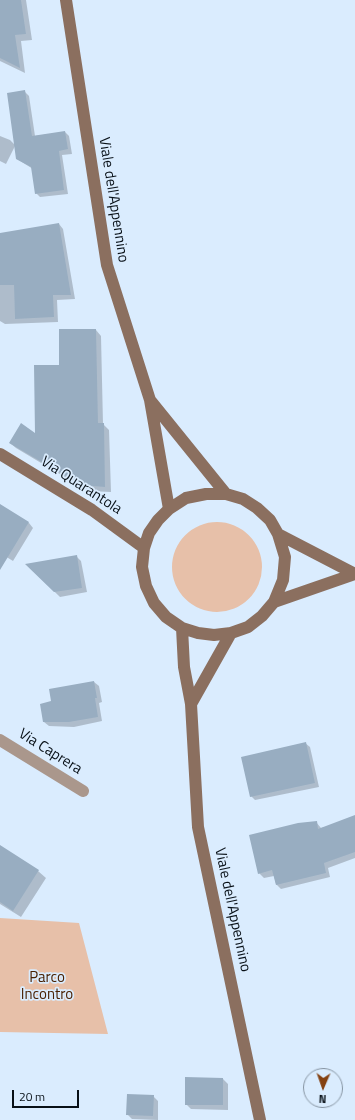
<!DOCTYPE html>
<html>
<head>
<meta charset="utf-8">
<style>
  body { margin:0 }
  #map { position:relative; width:355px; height:1120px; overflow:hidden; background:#daecfe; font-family:"Titillium Web",sans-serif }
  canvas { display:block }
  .north { position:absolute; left:303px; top:1068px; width:40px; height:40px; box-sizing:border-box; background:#daecfe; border:1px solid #8694a2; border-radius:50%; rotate:182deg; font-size:11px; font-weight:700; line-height:16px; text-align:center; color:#081017 }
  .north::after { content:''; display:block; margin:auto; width:14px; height:18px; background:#844111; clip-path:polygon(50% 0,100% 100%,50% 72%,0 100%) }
  .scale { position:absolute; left:12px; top:1090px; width:67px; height:18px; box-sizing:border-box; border:2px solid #081017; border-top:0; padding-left:5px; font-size:12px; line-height:14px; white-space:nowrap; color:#081017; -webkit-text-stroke:3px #daecfe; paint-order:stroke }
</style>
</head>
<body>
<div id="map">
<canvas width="355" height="1120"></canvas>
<div class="north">N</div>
<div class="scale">20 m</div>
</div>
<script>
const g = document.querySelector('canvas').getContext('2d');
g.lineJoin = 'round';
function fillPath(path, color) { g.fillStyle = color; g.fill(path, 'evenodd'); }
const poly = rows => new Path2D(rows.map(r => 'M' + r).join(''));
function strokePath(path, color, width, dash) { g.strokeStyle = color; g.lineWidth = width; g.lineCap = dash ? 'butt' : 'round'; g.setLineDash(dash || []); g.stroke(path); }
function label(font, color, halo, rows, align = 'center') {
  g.font = font + ' "Titillium Web",sans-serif'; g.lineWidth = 3.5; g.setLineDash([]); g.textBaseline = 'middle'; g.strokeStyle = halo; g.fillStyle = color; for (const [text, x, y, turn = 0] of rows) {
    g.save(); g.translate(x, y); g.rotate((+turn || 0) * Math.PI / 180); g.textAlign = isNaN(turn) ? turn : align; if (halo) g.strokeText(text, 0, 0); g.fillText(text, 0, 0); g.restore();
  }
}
fillPath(poly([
  '172 567a45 45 0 1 1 90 0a45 45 0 1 1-90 0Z',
  [0,918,79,923,108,1034,0,1032]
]), '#e7c0a9');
fillPath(poly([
  [0,0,26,0,32,40,21,41,25,73,0,61],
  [25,92,29,96,35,136,65,132,69,136,72,154,62,155,68,194,40,197,36,193,33,169,17,159,15,146,6,164,0,161,0,136,10,140,15,145],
  [59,224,63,229,75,299,57,300,58,322,5,324,0,321,0,234],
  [96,330,101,336,103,424,109,430,111,492,88,491,16,448,10,443,36,434,60,366],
  [0,508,29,523,33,528,13,561,0,553],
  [76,556,81,561,87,592,60,597,27,565],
  [94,682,99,686,102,702,99,703,102,721,74,727,49,726,44,722,53,702],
  [305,743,310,747,319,787,255,800,251,796],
  [355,820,355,858,328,868,330,877,281,889,276,884,274,876,264,878,259,873,316,822,321,828],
  [0,846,38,871,46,878,21,917,0,904],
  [223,1079,228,1084,228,1110,191,1109,186,1104],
  [153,1096,158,1101,158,1120,132,1119,127,1114]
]), '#0003');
fillPath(poly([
  [0,0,21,0,26,34,15,35,20,68,0,58],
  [25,90,32,136,65,131,68,149,59,151,64,190,35,194,31,167,16,159,7,93],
  [59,223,71,295,53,295,54,317,15,319,14,285,0,285,0,233],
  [59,329,96,329,98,423,104,423,105,487,81,485,9,443,21,423,35,433,34,365,59,365],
  [0,504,29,522,0,570],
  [77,555,82,588,54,592,25,564],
  [94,681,97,698,95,698,98,717,69,722,43,722,40,704,51,701,49,689],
  [306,742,315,783,250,797,241,757],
  [355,815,355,852,324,863,326,873,276,885,272,870,258,874,249,835,298,823,317,821,318,829],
  [0,845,39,870,13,911,0,902],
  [185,1077,223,1078,223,1105,185,1105],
  [127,1094,154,1095,153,1116,126,1115]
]), '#98adc1');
strokePath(poly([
  [0,740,83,791]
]), '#aa978c', 12);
strokePath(poly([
  [66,0,107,265,150,400,169,509],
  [150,400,226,494,243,499,257,508,270,520,278,534,285,557,283,580,274,602,262,616,248,627,231,633,214,635,198,633,182,628,166,617,154,603,146,586,142,567,144,548,149,533,158,520,169,509,186,498,206,494,226,494],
  [0,454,92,510,144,548],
  [278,534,355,574],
  [274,602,355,574],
  [182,628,184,667,191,704,198,827,260,1120],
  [191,704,231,633]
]), '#8b6f5f', 12);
label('15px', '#081017', '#daecfe', [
  ["Viale dell'Appennino",113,200,81],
  ["Via Quarantola",81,486,33],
  ["Via Caprera",50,752,32],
  ["Viale dell'Appennino",232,910,78]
]);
label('15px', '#4a2103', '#daecfe', [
  ["Parco",47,978],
  ["Incontro",47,995]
]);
</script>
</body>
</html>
